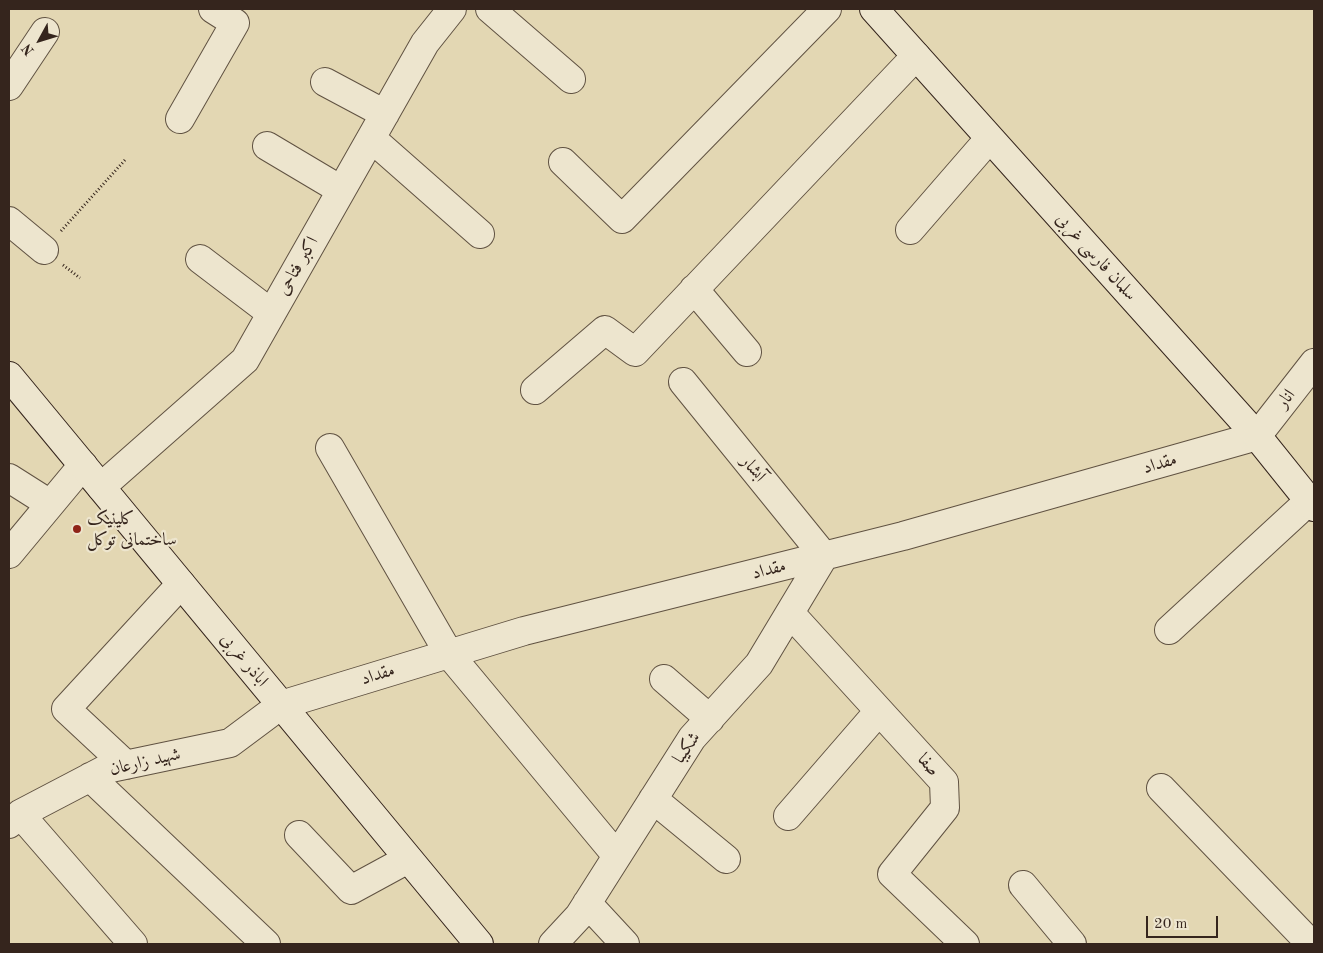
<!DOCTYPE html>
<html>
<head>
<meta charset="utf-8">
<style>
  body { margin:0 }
  #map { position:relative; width:1323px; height:953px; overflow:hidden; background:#e3d7b3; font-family:"Old Standard TT",serif }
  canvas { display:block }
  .frame { position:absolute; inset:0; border:10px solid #35251d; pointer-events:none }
  .north { position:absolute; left:15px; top:15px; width:50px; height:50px; -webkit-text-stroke:4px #ede5ce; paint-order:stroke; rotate:231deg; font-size:14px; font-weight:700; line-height:20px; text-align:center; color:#35251d }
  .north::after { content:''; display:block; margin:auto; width:18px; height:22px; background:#35251d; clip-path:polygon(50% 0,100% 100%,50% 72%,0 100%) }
  .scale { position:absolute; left:1146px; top:916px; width:72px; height:22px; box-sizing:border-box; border:2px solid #35251d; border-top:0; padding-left:6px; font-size:15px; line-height:18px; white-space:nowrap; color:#35251d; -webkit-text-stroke:4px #ede5ce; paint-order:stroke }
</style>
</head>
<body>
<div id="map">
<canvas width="1323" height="953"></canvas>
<div class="frame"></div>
<div class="north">N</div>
<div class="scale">20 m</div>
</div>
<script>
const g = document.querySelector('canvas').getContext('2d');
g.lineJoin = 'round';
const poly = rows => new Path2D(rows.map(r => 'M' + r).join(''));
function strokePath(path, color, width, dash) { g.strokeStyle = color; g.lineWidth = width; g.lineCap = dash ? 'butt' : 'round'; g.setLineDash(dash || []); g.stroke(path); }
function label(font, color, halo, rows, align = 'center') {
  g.font = font + ' "Old Standard TT",Amiri,serif'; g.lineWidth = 4.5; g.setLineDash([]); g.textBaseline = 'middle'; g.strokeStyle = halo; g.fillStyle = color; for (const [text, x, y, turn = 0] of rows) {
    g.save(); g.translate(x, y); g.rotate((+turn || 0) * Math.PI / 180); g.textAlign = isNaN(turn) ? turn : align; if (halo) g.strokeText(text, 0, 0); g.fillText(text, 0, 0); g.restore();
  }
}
const street = poly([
  [490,9,571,79],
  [325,82,385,114],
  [9,86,45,32],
  [180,119,235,23,213,9],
  [371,138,480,234],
  [267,146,341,190],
  [563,162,622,219,827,9],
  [9,221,44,250],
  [910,230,989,139],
  [200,259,271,313],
  [694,289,747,352],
  [535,390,605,330,635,352,916,56],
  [330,448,449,654,617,856],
  [9,478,50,504],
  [101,487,245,360,425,43,452,9],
  [9,554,83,465],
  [790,613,944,782,945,808,892,874,965,944],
  [1169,630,1309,501],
  [664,679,710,719],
  [126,765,66,709,181,584],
  [90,777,266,944],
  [1161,788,1311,944],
  [653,799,726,859],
  [20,814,133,944],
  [788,816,879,711],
  [9,824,20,814,106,769,230,743,281,705,524,631,903,536,1257,436,1314,363],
  [299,835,351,890,408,859],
  [1023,885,1072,944],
  [587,903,625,944],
  [553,944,579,916,692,738,759,664,824,556,683,382]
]);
const secondary = poly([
  [874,9,1257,436,1314,507],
  [9,376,479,944]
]);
strokePath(street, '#605242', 30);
strokePath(secondary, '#35251d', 30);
strokePath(poly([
  [61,231,125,160],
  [63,265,80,278]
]), '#35251d', 3, [1, 2.5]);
strokePath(street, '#ede5ce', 28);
strokePath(secondary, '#ede5ce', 28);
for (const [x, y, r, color] of [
  [77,529,5,"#8f2418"]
]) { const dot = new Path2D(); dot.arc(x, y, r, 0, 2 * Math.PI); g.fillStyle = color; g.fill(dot); strokePath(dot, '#ede5ce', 2); }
label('18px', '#35251d', '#ede5ce', [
  ["سلمان فارسی غربی",1096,257,48],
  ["اکبر فتاحی",298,266,-60],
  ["انار",1286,399,-52],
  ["مقداد",1160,464,-16],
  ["آبشار",753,469,51],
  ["مقداد",769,570,-14],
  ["اباذر غربی",244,660,50],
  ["مقداد",378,675,-17],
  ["شکیبا",687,748,-55],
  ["شهید زارعان",145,762,-13],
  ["صفا",928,765,48]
]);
label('18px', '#35251d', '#ede5ce', [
  ["کلینیک",87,519],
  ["ساختمانی توکل",87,540]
], 'left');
</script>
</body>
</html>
